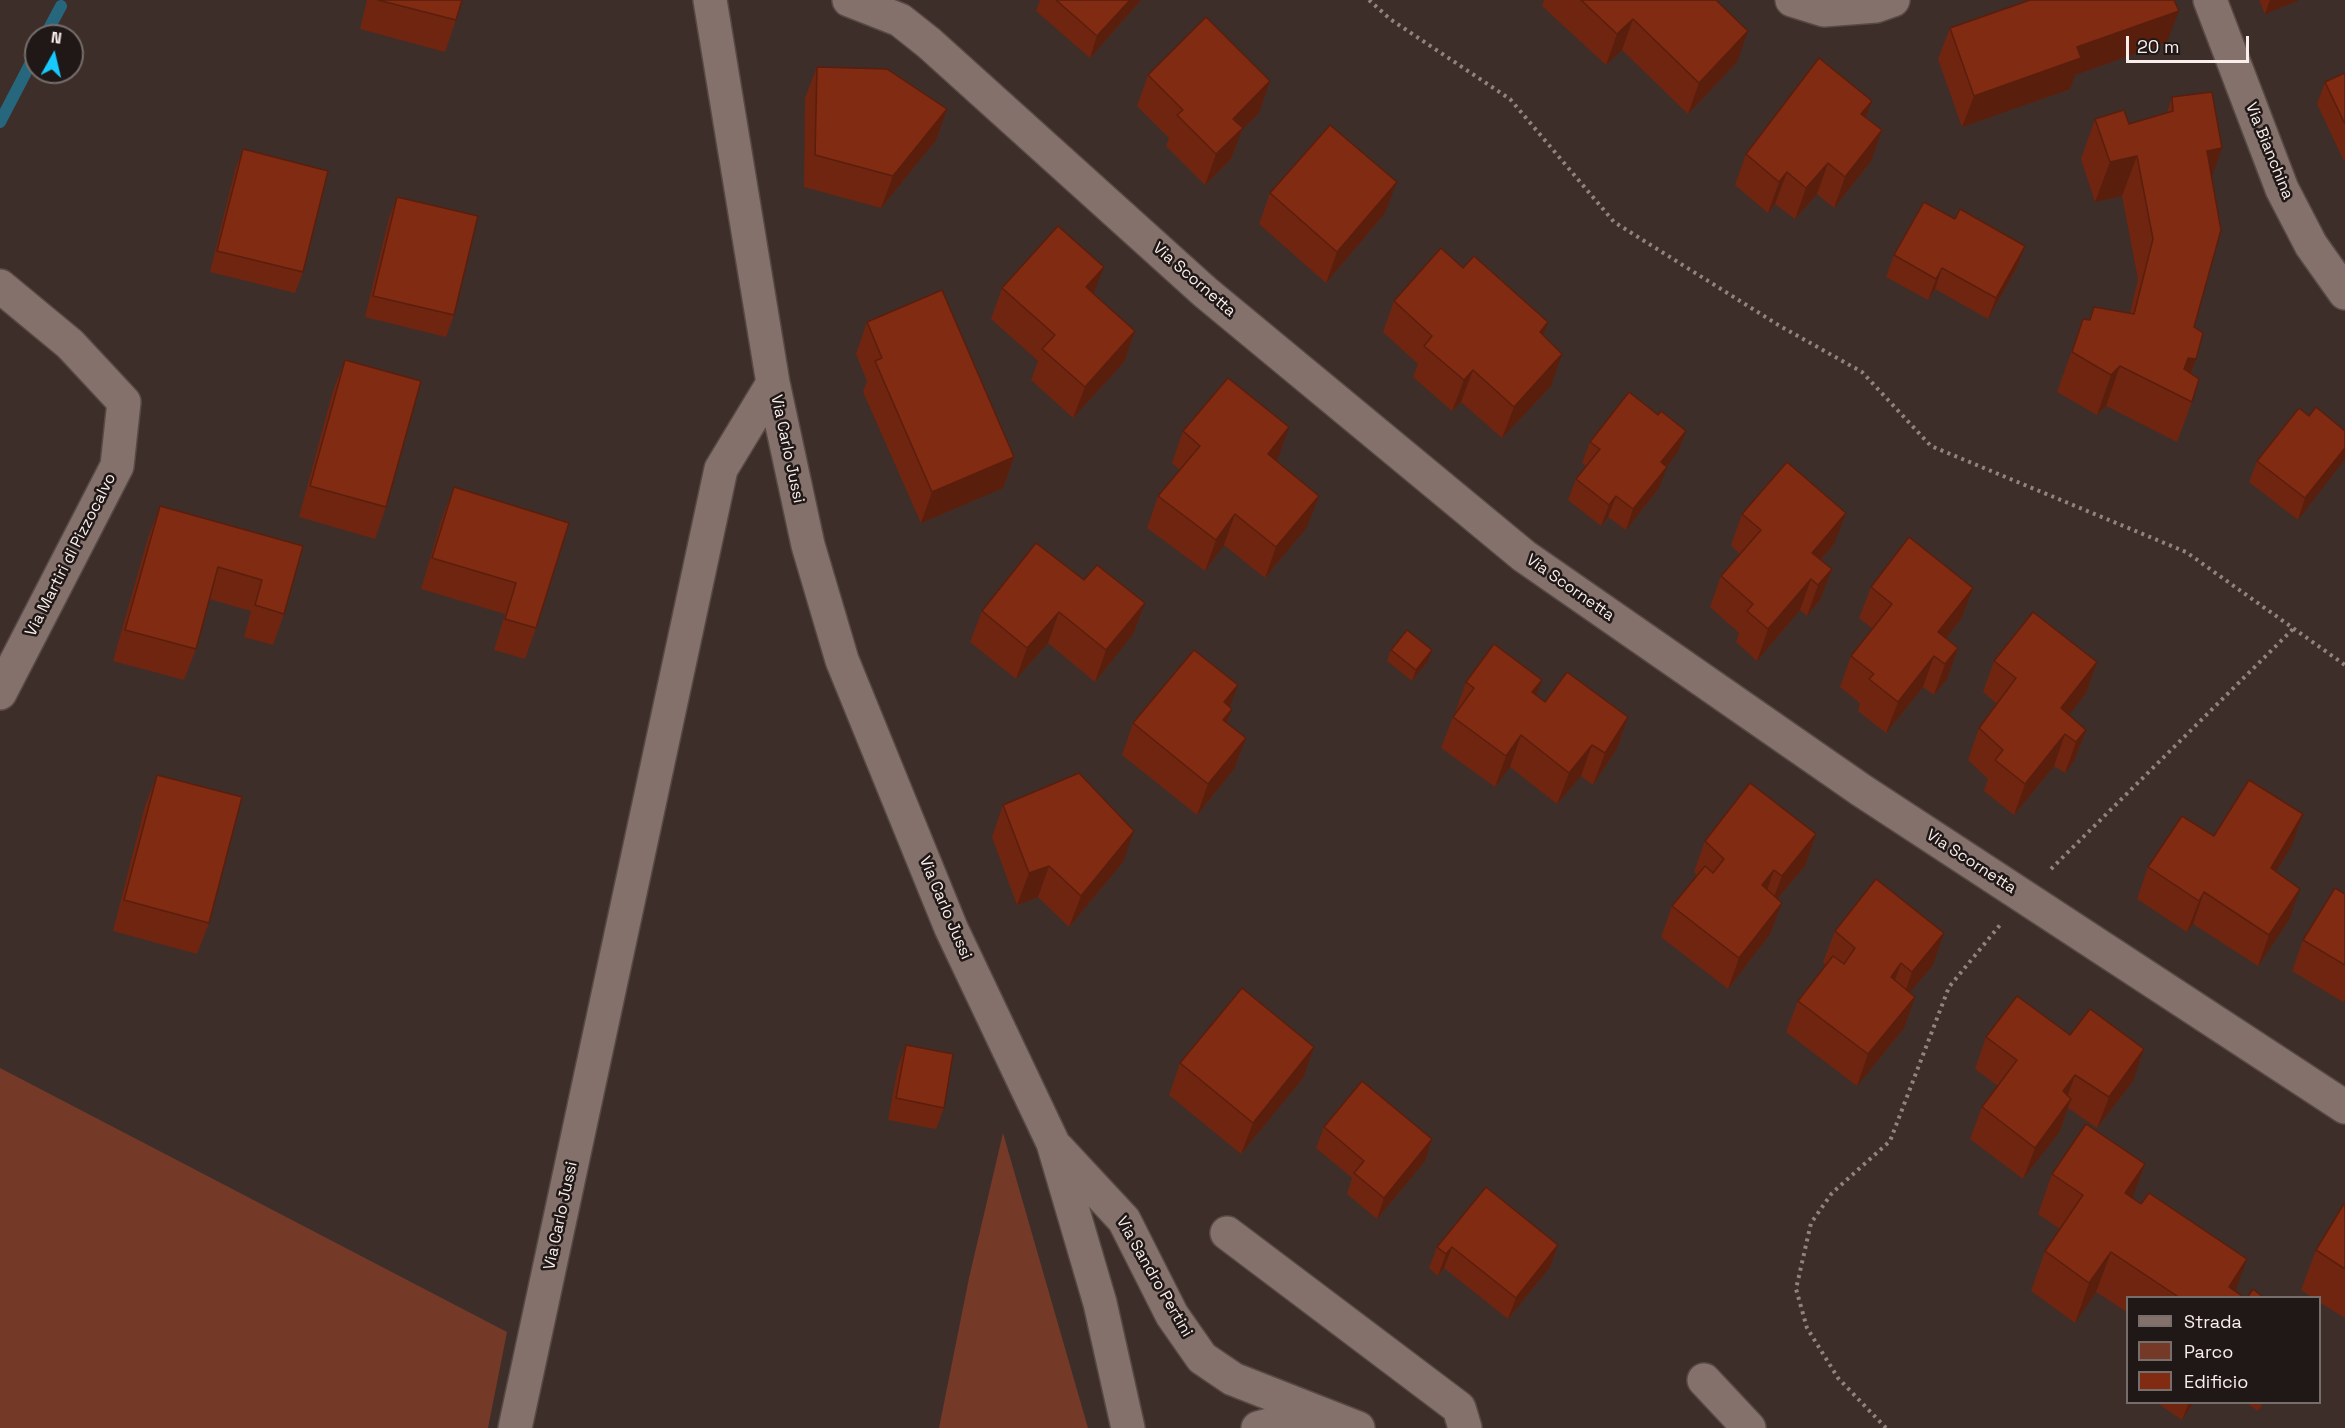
<!DOCTYPE html>
<html>
<head>
<meta charset="utf-8">
<style>
  body { margin:0 }
  #map { position:relative; width:2345px; height:1428px; overflow:hidden; background:#3e2e29; font-family:"Space Grotesk",sans-serif }
  canvas { display:block }
  .legend { position:absolute; left:2126px; top:1296px; width:195px; height:108px; box-sizing:border-box; background:#1f1816; border:2px solid #766e6b; margin:0; padding:8px 10px; list-style:none; font-size:18px; color:#f9eeeb }
  .legend li { display:flex; align-items:center; gap:12px; height:30px }
  .legend b { width:30px; border:2px solid #766e6b }
  .north { position:absolute; left:24px; top:24px; width:60px; height:60px; box-sizing:border-box; background:#1f1816; border:2px solid #766e6b; border-radius:50%; rotate:8deg; font-size:16px; font-weight:700; line-height:24px; text-align:center; color:#f9eeeb }
  .north::after { content:''; display:block; margin:auto; width:21px; height:27px; background:#17cafb; clip-path:polygon(50% 0,100% 100%,50% 72%,0 100%) }
  .scale { position:absolute; left:2126px; top:36px; width:123px; height:27px; box-sizing:border-box; border:3px solid #f9eeeb; border-top:0; padding-left:8px; font-size:18px; line-height:21px; white-space:nowrap; color:#f9eeeb; -webkit-text-stroke:4px #1f1816; paint-order:stroke }
</style>
</head>
<body>
<div id="map">
<canvas width="2345" height="1428"></canvas>
<ul class="legend">
<li><b style="height:8px;background:#84716b"></b>Strada</li>
<li><b style="height:16px;background:#753928"></b>Parco</li>
<li><b style="height:16px;background:#812b13"></b>Edificio</li>
</ul>
<div class="north">N</div>
<div class="scale">20 m</div>
</div>
<script>
const g = document.querySelector('canvas').getContext('2d');
g.lineJoin = 'round';
function fillPath(path, color) { g.fillStyle = color; g.fill(path, 'evenodd'); }
const poly = rows => new Path2D(rows.map(r => 'M' + r).join(''));
function strokePath(path, color, width, dash) { g.strokeStyle = color; g.lineWidth = width; g.lineCap = dash ? 'butt' : 'round'; g.setLineDash(dash || []); g.stroke(path); }
function label(font, color, halo, rows, align = 'center') {
  g.font = font + ' "Space Grotesk",sans-serif'; g.lineWidth = 5; g.setLineDash([]); g.textBaseline = 'middle'; g.strokeStyle = halo; g.fillStyle = color; for (const [text, x, y, turn = 0] of rows) {
    g.save(); g.translate(x, y); g.rotate((+turn || 0) * Math.PI / 180); g.textAlign = isNaN(turn) ? turn : align; if (halo) g.strokeText(text, 0, 0); g.fillText(text, 0, 0); g.restore();
  }
}
fillPath(poly([
  [0,1068,507,1332,488,1428,0,1428],
  [1003,1133,1088,1428,939,1428,969,1278]
]), '#753928');
strokePath(poly([
  [45,36,61,6],
  [0,122,36,53]
]), '#26677e', 12);
const minor = poly([
  [710,0,773,383,808,545,842,660,951,928,1053,1143,1100,1303,1128,1428],
  [849,0,900,20,929,43,1205,292,1524,556,1861,790,2345,1107],
  [1792,0,1824,10,1876,6,1893,0],
  [2210,0,2282,189,2311,245,2345,293],
  [0,286,70,344,124,402,117,466,0,693],
  [1058,1149,1124,1220,1172,1315,1202,1358,1233,1379,1358,1428],
  [1227,1233,1459,1408,1465,1428],
  [1704,1380,1749,1428],
  [515,1428,721,469,773,383],
  [1258,1428,1284,1421,1321,1421]
]);
strokePath(minor, '#574a46', 36);
strokePath(poly([
  [1369,0,1390,19,1510,99,1614,222,1780,326,1862,372,1931,446,2186,552,2345,665],
  [2051,869,2294,628],
  [1886,1428,1838,1378,1807,1328,1796,1289,1811,1223,1832,1193,1890,1141,1949,987,2000,925]
]), '#91837f', 4, [3, 4.5]);
strokePath(minor, '#84716b', 33);
fillPath(poly([
  [367,0,462,0,456,20,445,52,360,29],
  [1040,0,1141,0,1090,58,1036,11],
  [1544,0,1716,0,1737,62,1688,114,1622,50,1606,65,1542,6],
  [2259,0,2299,0,2265,14],
  [1950,28,2167,42,2075,75,2070,89,1962,127,1938,59],
  [817,67,947,109,936,140,881,208,804,187,805,98],
  [2345,73,2345,160,2344,161,2317,104,2325,82],
  [1148,75,1270,81,1259,113,1242,130,1231,159,1205,185,1166,146,1169,138,1137,106],
  [2172,97,2211,178,2194,327,2196,359,2191,374,2192,402,2177,442,2106,406,2097,415,2057,392,2083,319,2089,320,2094,307,2130,313,2138,279,2122,196,2095,202,2081,159,2095,119,2129,124,2167,113],
  [1872,101,1866,117,1882,130,1871,161,1834,208,1817,194,1795,219,1775,204,1768,213,1735,185,1746,154],
  [243,149,303,272,295,293,210,272,235,170],
  [1270,193,1385,213,1326,283,1259,224],
  [397,197,454,315,446,337,365,317,389,218],
  [1955,219,2025,246,2017,267,1988,319,1935,289,1928,300,1886,277,1894,255],
  [1463,268,1548,322,1543,336,1551,386,1502,438,1461,402,1452,411,1413,377,1418,364,1383,332,1394,301],
  [1002,288,1094,294,1135,331,1124,362,1073,418,1031,380,1038,361,991,319],
  [867,322,1014,457,1003,488,921,523,863,392,867,381,856,354],
  [345,360,386,507,375,539,299,517,333,391],
  [2309,416,2345,431,2298,520,2249,482,2257,461],
  [1289,427,1276,460,1307,527,1265,578,1224,545,1205,571,1147,528,1158,496,1180,470,1172,463,1183,431],
  [1686,431,1678,452,1666,467,1659,488,1626,530,1608,517,1601,526,1568,500,1576,479,1586,466,1582,463,1590,442],
  [454,487,569,523,536,628,525,659,494,650,505,614,421,589,442,518],
  [160,506,303,546,284,614,273,645,244,637,251,611,209,599,196,649,184,680,113,661,148,538],
  [1742,514,1834,544,1821,560,1832,569,1820,600,1807,616,1800,610,1757,661,1736,642,1739,633,1710,607,1721,576,1740,554,1731,545],
  [1084,580,1145,603,1133,634,1095,682,1048,643,1016,679,970,642,982,611],
  [1871,587,1973,588,1961,619,1946,638,1958,648,1947,679,1934,695,1923,687,1886,733,1858,711,1860,703,1840,687,1851,656,1873,629,1859,618],
  [1391,650,1428,661,1412,681,1387,661],
  [1994,661,2097,662,2086,693,2069,715,2086,730,2074,761,2065,773,2054,766,2014,815,1984,791,1988,779,1968,760,1979,728,1997,704,1983,692],
  [1466,682,1536,695,1545,702,1628,717,1617,748,1593,785,1581,776,1557,804,1510,767,1495,787,1441,748,1453,717,1455,713],
  [1230,708,1232,709,1227,723,1246,738,1234,769,1197,815,1122,755,1133,723],
  [157,775,209,923,197,954,113,931,145,806],
  [1003,805,1123,862,1069,927,1038,897,1017,905,992,837],
  [2303,814,2292,845,2276,871,2289,920,2258,966,2193,924,2187,932,2137,899,2148,867,2214,836],
  [1816,834,1805,866,1777,899,1782,903,1770,934,1728,989,1661,937,1672,906,1697,875,1694,872,1705,841],
  [2345,894,2345,1000,2343,1002,2292,971,2303,940],
  [1835,931,1933,965,1910,992,1915,997,1904,1028,1857,1086,1786,1032,1798,1001,1826,965,1823,962],
  [1986,1037,2133,1081,2097,1128,2068,1108,2060,1131,2023,1179,1970,1139,1982,1107,1998,1086,1975,1069],
  [906,1045,944,1108,936,1129,888,1120,898,1067],
  [1314,1047,1303,1078,1241,1154,1169,1095,1180,1063],
  [1324,1127,1432,1139,1425,1161,1377,1219,1347,1194,1352,1178,1316,1148],
  [2052,1174,2132,1198,2236,1291,2245,1298,2127,1298,2127,1312,2096,1292,2075,1323,2031,1291,2045,1251,2060,1229,2038,1214],
  [2345,1202,2345,1318,2319,1302,2319,1298,2313,1298,2301,1290,2316,1250],
  [1558,1245,1550,1267,1508,1319,1444,1268,1438,1276,1429,1268,1437,1247],
  [2156,1402,2194,1402,2182,1420],
  [2245,1402,2264,1402,2258,1411]
]), '#6f2510');
fillPath(poly([
  [1130,0,1141,0,1090,58,1097,36],
  [2270,0,2299,0,2265,14],
  [2179,11,2167,42,2075,75,2070,89,1962,127,1974,96,2077,47],
  [1633,19,1622,50,1606,65,1617,34],
  [1748,31,1737,62,1688,114,1699,83],
  [1270,81,1259,113,1242,130,1231,159,1205,185,1216,154,1233,119],
  [1872,101,1860,132,1861,114],
  [947,109,936,140,881,208,893,176],
  [1882,130,1871,161,1834,208,1845,177],
  [2222,148,2208,188,2207,151],
  [2137,156,2122,196,2095,202,2110,162],
  [1828,163,1817,194,1795,219,1806,188],
  [1787,172,1775,204,1768,213,1779,182],
  [1397,182,1385,213,1326,283,1337,252],
  [2025,246,2017,267,1988,319,1996,298],
  [1104,267,1092,298,1086,287],
  [1942,268,1935,289,1928,300,1936,279],
  [1548,322,1537,353,1540,332],
  [1135,331,1124,362,1073,418,1085,387],
  [1562,354,1551,386,1502,438,1514,407],
  [2188,358,2196,359,2182,397,2175,393],
  [2120,366,2106,406,2097,415,2111,375],
  [1473,370,1461,402,1452,411,1464,380],
  [1289,427,1278,458,1257,485,1268,454],
  [1686,431,1678,452,1653,484,1661,462],
  [2345,448,2345,459,2298,520,2305,498],
  [1014,457,1003,488,921,523,932,492],
  [1667,467,1659,488,1626,530,1633,509],
  [1319,496,1307,527,1265,578,1276,547],
  [1616,496,1608,517,1601,526,1609,505],
  [1846,513,1834,544,1800,584,1812,553],
  [1235,514,1224,545,1205,571,1216,540],
  [1832,569,1820,600,1807,616,1818,585],
  [1811,579,1800,610,1757,661,1768,629],
  [1973,588,1961,619,1927,663,1938,632],
  [1145,603,1133,634,1095,682,1106,650],
  [1059,612,1048,643,1016,679,1027,648],
  [1958,648,1947,679,1934,695,1945,664],
  [1432,650,1428,661,1412,681,1416,670],
  [1934,656,1923,687,1886,733,1898,702],
  [2097,662,2086,693,2050,740,2061,708],
  [1542,680,1530,711,1532,692],
  [1238,685,1227,714,1232,709,1220,740,1224,702],
  [1628,717,1617,748,1593,785,1605,753],
  [2086,730,2074,761,2065,773,2076,742],
  [2065,734,2054,766,2014,815,2025,784],
  [1521,735,1510,767,1495,787,1506,756],
  [1246,738,1234,769,1197,815,1208,784],
  [1592,745,1581,776,1557,804,1569,773],
  [2303,814,2292,845,2260,899,2271,868],
  [1134,831,1123,862,1069,927,1081,896],
  [1816,834,1805,866,1770,907,1782,876],
  [1049,866,1038,897,1017,905,1029,873],
  [1774,870,1763,902,1762,885],
  [2300,889,2289,920,2258,966,2269,935],
  [2204,892,2193,924,2187,932,2199,901],
  [1782,903,1770,934,1728,989,1739,958],
  [1944,933,1933,965,1901,1003,1912,972],
  [1901,963,1890,994,1891,977],
  [1915,997,1904,1028,1857,1086,1868,1054],
  [1314,1047,1303,1078,1241,1154,1253,1123],
  [2144,1049,2133,1081,2097,1128,2109,1097],
  [2075,1075,2064,1106,2063,1091],
  [2071,1099,2060,1131,2023,1179,2035,1148],
  [1432,1139,1425,1161,1377,1219,1384,1198],
  [2145,1164,2130,1204,2125,1193],
  [1558,1245,1550,1267,1508,1319,1516,1298],
  [1452,1247,1444,1268,1438,1276,1446,1254],
  [2111,1252,2096,1292,2075,1323,2089,1283],
  [2247,1259,2233,1298,2229,1287],
  [2189,1402,2194,1402,2182,1420]
]), '#5a1e0d');
const building = poly([
  [378,0,462,0,456,20,378,0],
  [1056,0,1130,0,1097,36,1056,0],
  [1581,0,1716,0,1748,31,1699,83,1633,19,1617,34,1581,0],
  [2030,0,2174,0,2179,11,2077,47,2081,58,1974,96,1950,28,2030,0],
  [1206,17,1270,81,1233,119,1243,128,1216,154,1177,115,1183,110,1148,75,1206,17],
  [1819,58,1872,101,1861,114,1882,130,1845,177,1828,163,1806,188,1787,172,1779,182,1746,154,1819,58],
  [817,67,887,69,947,109,893,176,815,155,817,67],
  [2345,73,2345,124,2325,82,2345,73],
  [2212,92,2222,148,2207,151,2221,230,2194,327,2203,333,2196,359,2188,358,2184,369,2199,379,2192,402,2120,366,2111,375,2072,352,2083,319,2090,320,2094,307,2134,314,2153,239,2137,156,2110,162,2095,119,2124,110,2129,124,2173,111,2172,97,2212,92],
  [1330,125,1397,182,1337,252,1270,193,1330,125],
  [243,149,328,171,303,272,217,251,243,149],
  [397,197,478,216,454,315,373,296,397,197],
  [1924,202,1955,219,1960,209,2025,246,1996,298,1942,268,1936,279,1894,255,1924,202],
  [1058,226,1104,267,1086,287,1135,331,1085,387,1042,349,1055,335,1002,288,1058,226],
  [1441,248,1463,268,1474,256,1548,322,1540,332,1562,354,1514,407,1473,370,1464,380,1424,346,1432,336,1394,301,1441,248],
  [942,290,1014,457,932,492,875,361,882,358,867,322,942,290],
  [345,360,421,381,386,507,310,486,345,360],
  [1228,378,1289,427,1268,454,1319,496,1276,547,1235,514,1216,540,1158,496,1200,446,1183,431,1228,378],
  [1629,392,1658,415,1661,411,1686,431,1661,462,1667,467,1633,509,1616,496,1609,505,1576,479,1600,449,1590,442,1629,392],
  [2316,407,2345,431,2345,448,2305,498,2257,461,2299,408,2309,416,2316,407],
  [1787,462,1846,513,1812,553,1832,569,1818,585,1811,579,1768,629,1747,611,1753,604,1721,576,1761,530,1742,514,1787,462],
  [454,487,569,523,536,628,505,619,516,583,432,558,454,487],
  [160,506,303,546,284,614,255,605,262,580,218,567,196,649,125,630,160,506],
  [1909,537,1973,588,1938,632,1958,648,1945,664,1934,656,1898,702,1869,679,1874,674,1851,656,1892,604,1871,587,1909,537],
  [1036,543,1084,580,1097,565,1145,603,1106,650,1059,612,1027,648,982,611,1036,543],
  [2033,612,2097,662,2061,708,2086,730,2076,742,2065,734,2025,784,1995,760,2003,750,1979,728,2016,678,1994,661,2033,612],
  [1407,630,1432,650,1416,670,1391,650,1407,630],
  [1494,644,1542,680,1532,692,1545,702,1567,672,1628,717,1605,753,1592,745,1569,773,1521,735,1506,756,1453,717,1474,688,1466,682,1494,644],
  [1194,650,1238,685,1224,702,1232,709,1223,720,1246,738,1208,784,1133,723,1194,650],
  [1079,773,1134,831,1081,896,1049,866,1029,873,1003,805,1079,773],
  [157,775,242,797,209,923,124,900,157,775],
  [2249,780,2303,814,2271,868,2300,889,2269,935,2204,892,2199,901,2148,867,2182,816,2214,836,2249,780],
  [1750,783,1816,834,1782,876,1774,870,1762,885,1782,903,1739,958,1672,906,1705,866,1713,873,1724,859,1705,841,1750,783],
  [1876,879,1944,933,1912,972,1901,963,1891,977,1915,997,1868,1054,1798,1001,1833,956,1844,964,1855,948,1835,931,1876,879],
  [2335,888,2345,894,2345,965,2303,940,2335,888],
  [1242,988,1314,1047,1253,1123,1180,1063,1242,988],
  [2017,996,2070,1035,2090,1009,2144,1049,2109,1097,2075,1075,2063,1091,2071,1099,2035,1148,1982,1107,2017,1060,1986,1037,2017,996],
  [906,1045,953,1054,944,1108,896,1098,906,1045],
  [1362,1081,1432,1139,1384,1198,1354,1173,1364,1161,1324,1127,1362,1081],
  [2086,1124,2145,1164,2125,1193,2141,1204,2149,1193,2247,1259,2229,1287,2245,1298,2180,1298,2111,1252,2089,1283,2045,1251,2083,1195,2052,1174,2086,1124],
  [1486,1187,1558,1245,1516,1298,1452,1247,1446,1254,1437,1247,1486,1187],
  [2345,1202,2345,1269,2316,1250,2345,1202],
  [2253,1289,2264,1298,2247,1298,2253,1289]
]);
fillPath(building, '#812b13');
strokePath(building, '#5a1e0d', 1.5);
label('16px', '#f9eeeb', '#1f1816', [
  ["Via Bianchina",2269,151,68],
  ["Via Scornetta",1194,280,41],
  ["Via Carlo Jussi",787,449,78],
  ["Via Martiri di Pizzocalvo",71,555,-63],
  ["Via Scornetta",1570,588,35],
  ["Via Scornetta",1971,862,33],
  ["Via Carlo Jussi",945,908,67],
  ["Via Carlo Jussi",561,1216,-78],
  ["Via Sandro Pertini",1154,1277,60]
]);
</script>
</body>
</html>
